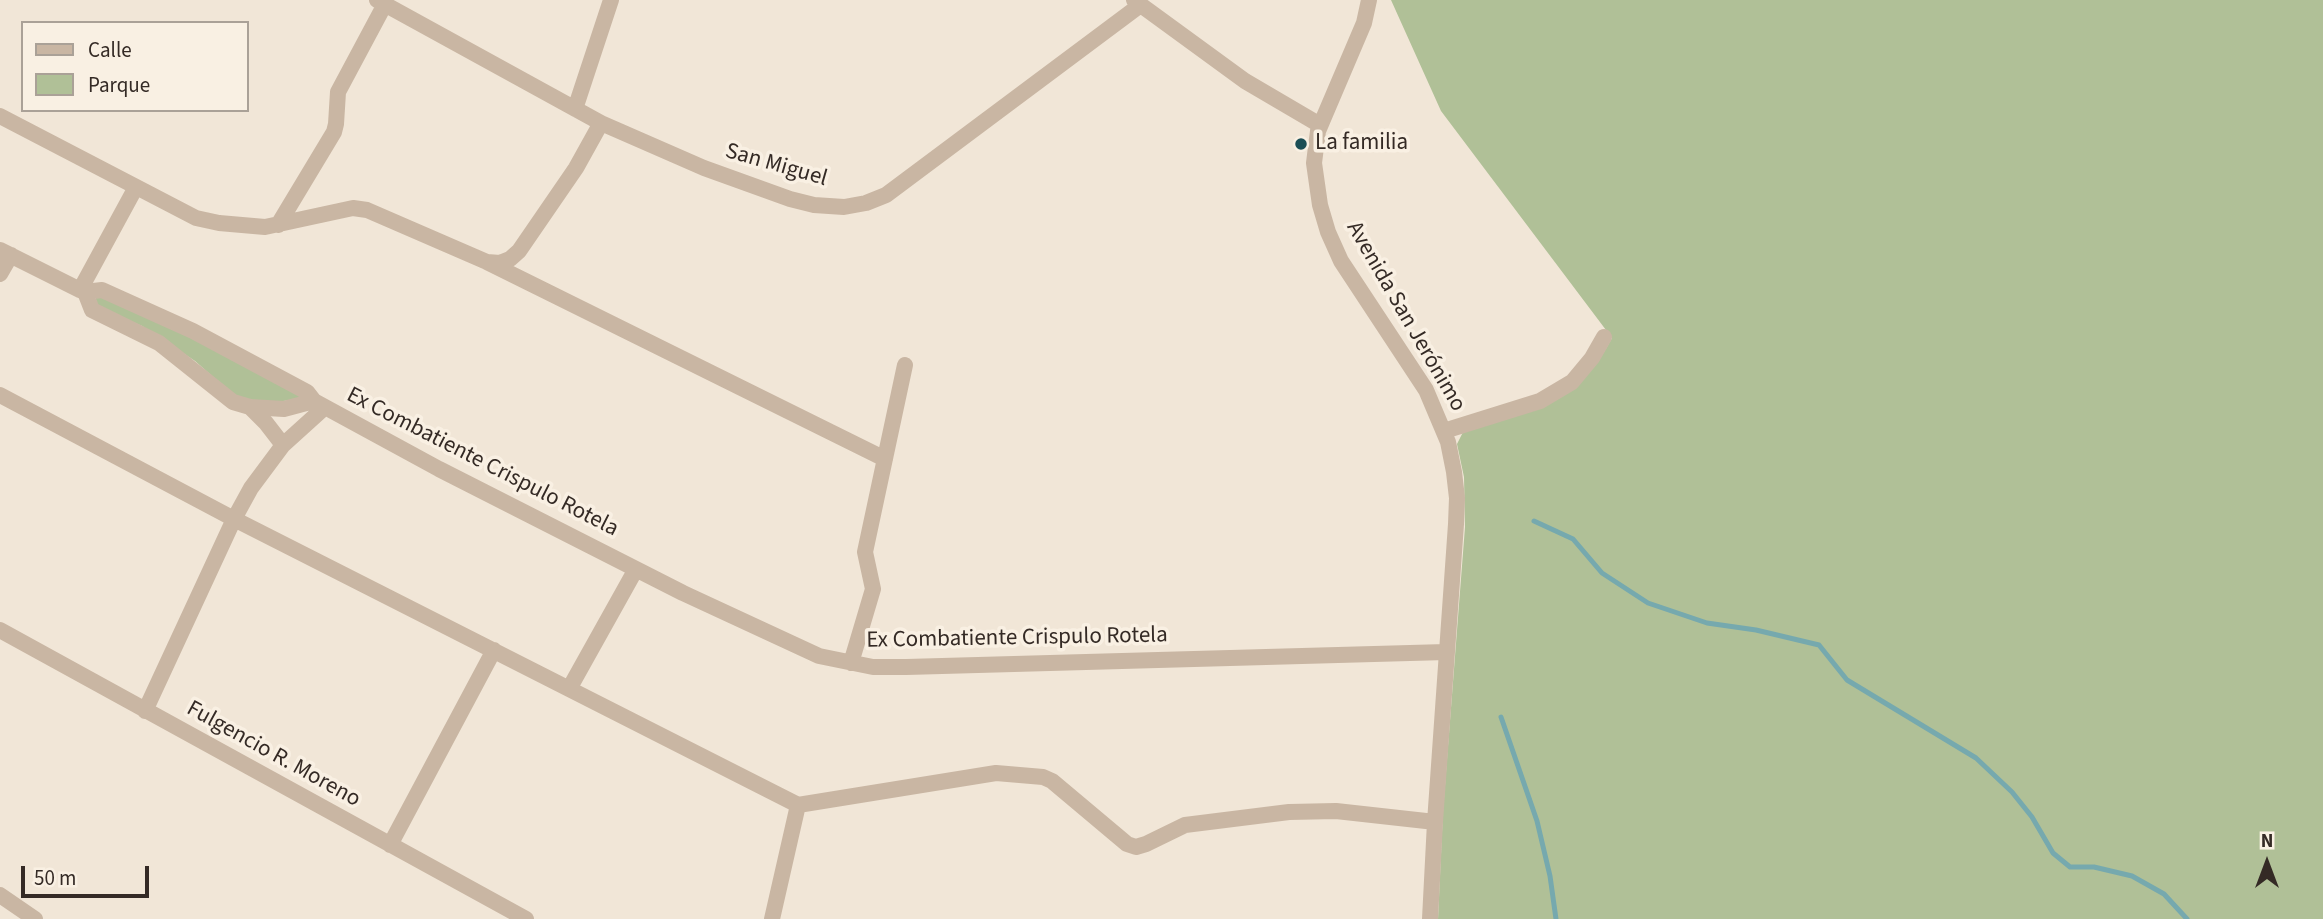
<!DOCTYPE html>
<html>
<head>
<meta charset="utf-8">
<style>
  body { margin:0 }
  #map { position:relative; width:2323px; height:919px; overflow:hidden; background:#f1e6d7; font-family:"Source Sans 3",sans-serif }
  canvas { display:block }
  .legend { position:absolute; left:21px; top:21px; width:228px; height:91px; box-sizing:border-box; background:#f9f0e3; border:2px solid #aaa197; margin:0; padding:9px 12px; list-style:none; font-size:21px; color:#342a25 }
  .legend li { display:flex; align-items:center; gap:14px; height:35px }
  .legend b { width:35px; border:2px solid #aaa197 }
  .north { position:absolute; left:2232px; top:828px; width:70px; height:70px; -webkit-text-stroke:5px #f9f0e3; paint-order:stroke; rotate:0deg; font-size:19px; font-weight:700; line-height:28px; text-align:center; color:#342a25 }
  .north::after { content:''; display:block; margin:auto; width:24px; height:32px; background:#342a25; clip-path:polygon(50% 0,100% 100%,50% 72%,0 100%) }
  .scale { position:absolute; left:21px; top:866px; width:128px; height:32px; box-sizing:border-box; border:4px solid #342a25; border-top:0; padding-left:9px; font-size:21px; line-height:24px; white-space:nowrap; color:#342a25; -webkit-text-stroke:5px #f9f0e3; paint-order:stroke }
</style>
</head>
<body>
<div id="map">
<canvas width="2323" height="919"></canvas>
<ul class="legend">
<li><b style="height:9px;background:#c9b6a3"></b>Calle</li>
<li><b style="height:19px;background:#b0c097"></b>Parque</li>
</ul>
<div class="north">N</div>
<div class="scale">50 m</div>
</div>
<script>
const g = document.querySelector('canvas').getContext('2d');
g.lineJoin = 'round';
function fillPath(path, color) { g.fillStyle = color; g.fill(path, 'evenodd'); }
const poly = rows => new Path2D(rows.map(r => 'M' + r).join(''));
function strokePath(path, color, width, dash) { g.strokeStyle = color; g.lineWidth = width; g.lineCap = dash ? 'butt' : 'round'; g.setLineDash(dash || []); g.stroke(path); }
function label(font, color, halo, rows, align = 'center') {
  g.font = font + ' "Source Sans 3",sans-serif'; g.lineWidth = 7; g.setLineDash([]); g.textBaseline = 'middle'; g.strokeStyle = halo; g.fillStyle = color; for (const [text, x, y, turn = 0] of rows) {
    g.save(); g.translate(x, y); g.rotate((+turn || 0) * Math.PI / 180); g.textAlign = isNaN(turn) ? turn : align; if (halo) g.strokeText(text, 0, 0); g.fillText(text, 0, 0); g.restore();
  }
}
fillPath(poly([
  [1391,0,2323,0,2323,919,1438,919,1443,811,1465,527,1464,477,1457,444,1463,432,1515,415,1604,352,1612,338,1441,111],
  [99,295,179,331,304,398,270,403,236,397,195,361,142,326,98,307,95,296]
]), '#b0c097');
strokePath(poly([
  [1534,521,1573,539,1602,573,1648,603,1707,623,1756,630,1819,645,1847,680,1976,758,2012,792,2032,817,2053,853,2070,867,2094,867,2132,876,2164,894,2187,919],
  [1501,717,1537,821,1550,876,1556,919]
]), '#76a9ae', 5);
strokePath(poly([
  [377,0,601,123,704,168,790,199,814,205,844,207,866,203,886,195,1139,6],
  [1134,0,1245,81,1320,125],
  [1369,0,1364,23,1318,131,1314,163,1320,205,1328,232,1341,261,1426,390,1448,442,1454,472,1457,498,1456,524,1435,822,1430,919],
  [575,109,611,0],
  [0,116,196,218,219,223,265,227,353,208,367,210,487,262,885,459],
  [278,225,334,132,336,124,338,92,385,4],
  [0,250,80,290,85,292,102,290,193,331,307,392,314,401,439,469,683,593,819,656,873,667,906,667,1446,652],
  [487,262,500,263,510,259,519,251,576,168,601,123],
  [0,274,11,255],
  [80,290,136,187],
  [85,292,92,310,159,343,233,402,250,407,284,409,314,401],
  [0,395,234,519,798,805,996,773,1043,777,1052,781,1127,844,1136,847,1146,844,1185,825,1289,812,1336,811,1435,822],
  [250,407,266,423,283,445],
  [1444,431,1540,401,1572,382,1592,358,1604,337],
  [0,630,526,919],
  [851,663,873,589,865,552,905,365],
  [569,689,636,569],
  [145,711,234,519,251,488,283,445,325,407],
  [390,845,494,650],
  [0,895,35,919],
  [772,919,798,805]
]), '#c9b6a3', 16);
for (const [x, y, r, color] of [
  [1301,144,7,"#1b4e55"]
]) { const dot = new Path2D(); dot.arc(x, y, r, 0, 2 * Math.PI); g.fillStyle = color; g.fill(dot); strokePath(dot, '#f9f0e3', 2.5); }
label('23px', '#342a25', '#f9f0e3', [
  ["La familia",1315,144]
], 'left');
label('23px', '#342a25', '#f9f0e3', [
  ["San Miguel",776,166,16],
  ["Avenida San Jerónimo",1405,317,60],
  ["Ex Combatiente Crispulo Rotela",482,463,27],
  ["Ex Combatiente Crispulo Rotela",1017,639,-1],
  ["Fulgencio R. Moreno",273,755,29]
]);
</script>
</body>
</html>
